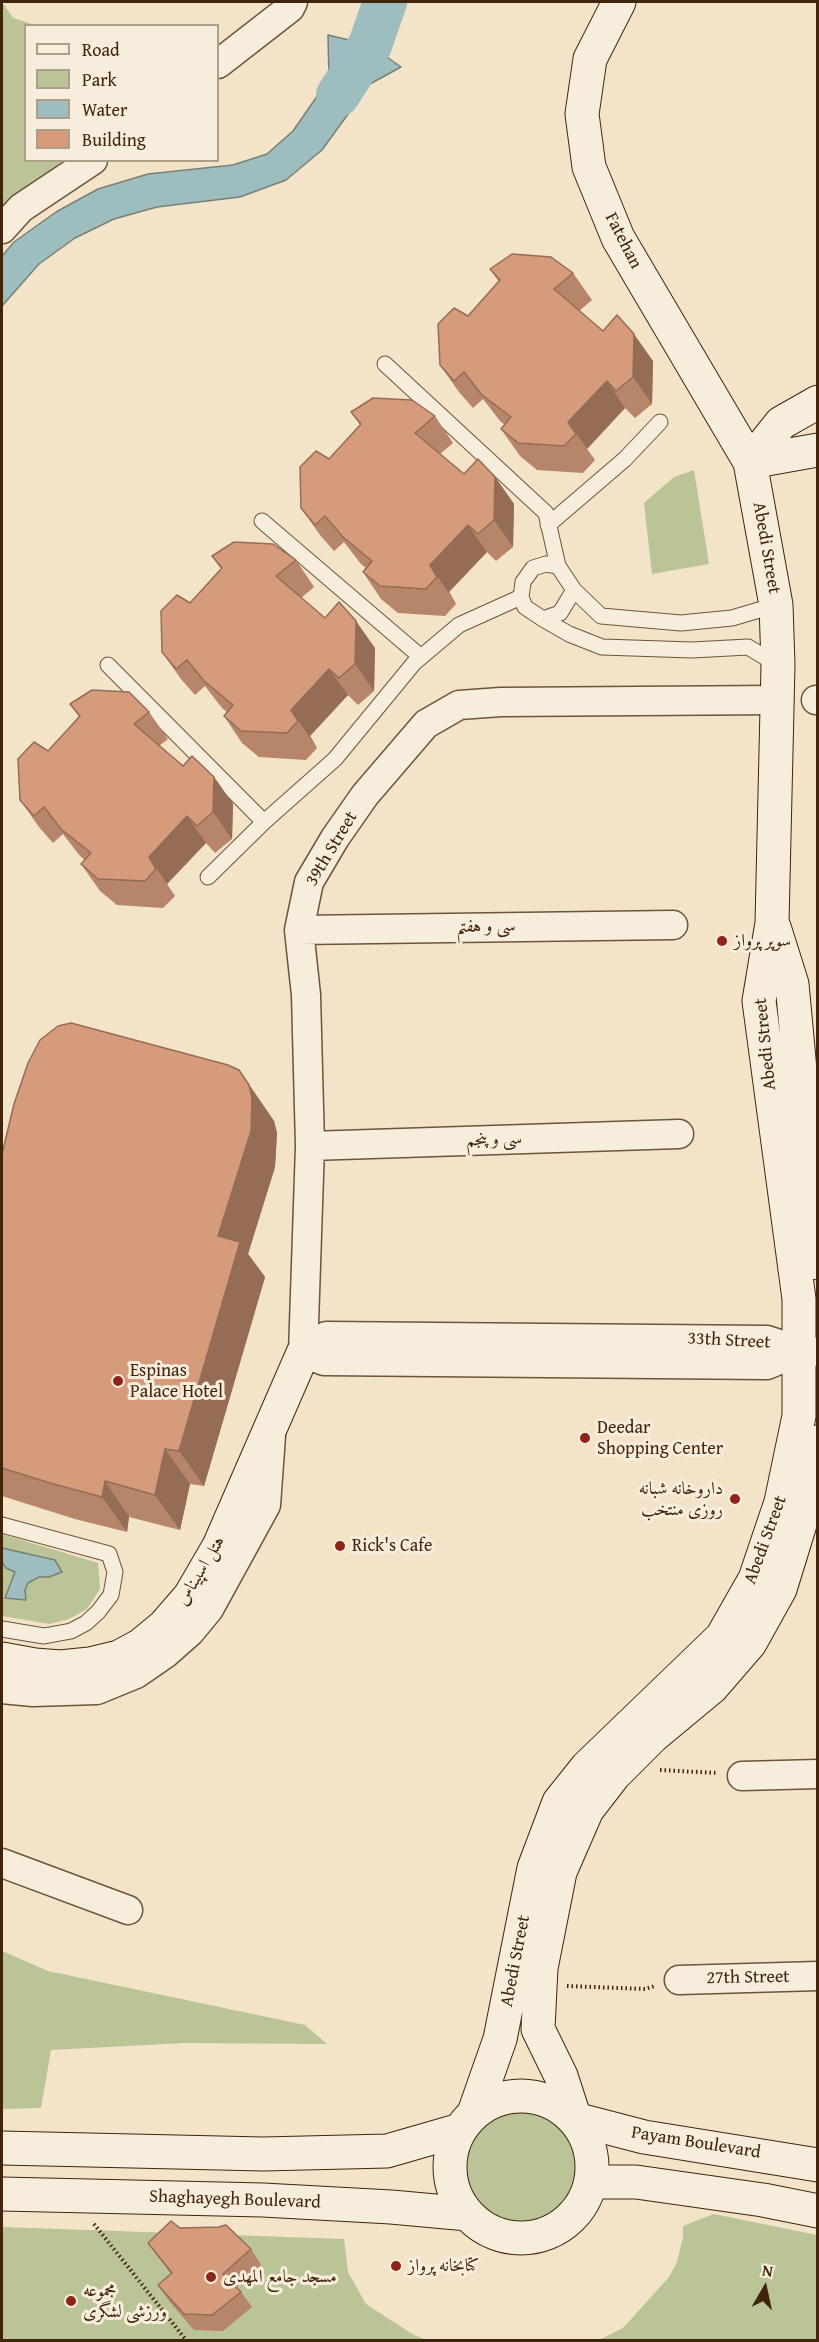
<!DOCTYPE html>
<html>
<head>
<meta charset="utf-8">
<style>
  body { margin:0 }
  #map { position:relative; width:819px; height:2342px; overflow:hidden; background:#f2e3c9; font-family:"Gentium Book Plus",serif }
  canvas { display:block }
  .frame { position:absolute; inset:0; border:3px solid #41240c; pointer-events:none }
  .legend { position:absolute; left:24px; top:24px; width:195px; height:138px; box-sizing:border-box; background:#f7eddc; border:2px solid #ae9d89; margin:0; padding:8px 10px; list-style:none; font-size:18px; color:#41240c }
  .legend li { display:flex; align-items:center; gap:12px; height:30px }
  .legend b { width:30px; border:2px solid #ae9d89 }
  .north { position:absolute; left:735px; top:2258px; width:60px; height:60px; -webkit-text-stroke:4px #f7eddc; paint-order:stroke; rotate:9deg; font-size:16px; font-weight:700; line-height:24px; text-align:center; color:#41240c }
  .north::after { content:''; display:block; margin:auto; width:21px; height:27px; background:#41240c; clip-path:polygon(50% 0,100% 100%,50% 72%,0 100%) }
</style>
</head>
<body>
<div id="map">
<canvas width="819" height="2342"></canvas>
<div class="frame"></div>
<ul class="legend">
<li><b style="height:8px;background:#f7eddc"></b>Road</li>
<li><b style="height:16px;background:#bac497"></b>Park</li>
<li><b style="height:16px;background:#9dbdbe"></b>Water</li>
<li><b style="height:16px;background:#d59b7a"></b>Building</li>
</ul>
<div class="north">N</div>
</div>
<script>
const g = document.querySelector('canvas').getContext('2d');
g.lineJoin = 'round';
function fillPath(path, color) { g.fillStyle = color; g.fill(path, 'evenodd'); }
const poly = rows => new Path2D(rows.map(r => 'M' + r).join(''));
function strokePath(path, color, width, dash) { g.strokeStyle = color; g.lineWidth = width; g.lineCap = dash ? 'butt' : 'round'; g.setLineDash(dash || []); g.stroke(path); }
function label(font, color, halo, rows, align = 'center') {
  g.font = font + ' "Gentium Book Plus",Amiri,serif'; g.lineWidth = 6; g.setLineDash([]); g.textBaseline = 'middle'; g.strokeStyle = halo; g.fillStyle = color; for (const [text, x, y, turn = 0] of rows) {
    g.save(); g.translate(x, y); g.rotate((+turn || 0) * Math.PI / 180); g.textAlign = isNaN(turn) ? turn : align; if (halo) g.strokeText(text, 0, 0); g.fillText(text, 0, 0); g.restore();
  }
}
fillPath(poly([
  [2,2,13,18,35,25,26,26,26,160,62,161,2,221],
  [694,470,709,564,652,574,644,503,674,477],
  [2,1534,98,1563,100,1589,87,1609,69,1619,49,1624,2,1616],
  [2,1951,48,1971,305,2025,327,2044,184,2043,51,2050,41,2108,2,2109],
  '465 2167a58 58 0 1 1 116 0a58 58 0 1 1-116 0Z',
  [714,2214,817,2235,817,2340,599,2340,623,2328,669,2277,677,2262,683,2237,683,2226],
  [2,2227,344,2239,348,2272,366,2304,414,2335,428,2340,2,2340]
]), '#bac497');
const water = poly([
  [328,35,370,45,401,67,359,90,351,110,322,150,286,180,240,197,157,207,114,219,75,238,39,264,2,306,2,256,14,242,56,212,98,189,148,174,233,165,267,154,293,131,329,79,328,35],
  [2,1548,55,1560,62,1572,49,1577,39,1577,28,1583,25,1590,26,1600,5,1598,15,1572,6,1568,2,1562,2,1548]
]);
fillPath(water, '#9dbdbe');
strokePath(water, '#788077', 1.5);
strokePath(poly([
  [338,95,370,45,385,2]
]), '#9dbdbe', 44);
const lane = poly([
  [385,364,546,513,558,566],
  [262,521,421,657],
  [548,525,625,459,660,422],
  [574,590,560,613,543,619,525,607,521,597,523,582,533,568,546,564,558,566,574,590,601,616,681,623,732,618,776,605],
  [543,619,569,634,602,647,692,650,748,647,778,665],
  [108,665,264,822],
  [208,877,264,822,335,759,414,663,459,625,521,597],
  [2,1525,109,1554,115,1572,111,1595,98,1612,86,1623,71,1631,44,1636,2,1629]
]);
const street = poly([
  [218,64,290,8,293,2],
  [2,229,21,208,93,160],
  [816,700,818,700],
  [299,930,673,925],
  [310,1146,679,1134],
  [303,1353,310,1146,306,995,299,930,309,882,335,838,365,795,426,724,459,705,501,702,776,700],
  [303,1353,326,1336,767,1340,801,1351,818,1352],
  [303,1353,324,1361,767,1365,801,1351],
  [2,1689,33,1692,97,1690,136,1674,165,1654,190,1632,209,1609,266,1505,271,1436],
  [742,1776,818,1774],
  [2,1863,128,1910],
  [679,1980,818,1976]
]);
const secondary = poly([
  [750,462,781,423,818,402],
  [750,462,818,450],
  [774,927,792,984,818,1263],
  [818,1442,805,1508,780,1589,750,1643,712,1687,653,1736,614,1775,587,1810,560,1872,541,1968,538,2029,561,2076,575,2119,644,2137,818,2165],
  [2,1659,35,1665,60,1667,90,1664,119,1657,141,1645,164,1626,190,1596,219,1546,303,1353],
  '450 2167a71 71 0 1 1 142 0a71 71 0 1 1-142 0Z',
  [474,2113,500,2039,534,1868,559,1802,587,1767,722,1637,755,1579,781,1502,799,1416,799,1299,759,1001,772,923,778,665,776,605,750,462,618,238,589,167,582,114,590,59,619,2],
  [2,2148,263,2154,387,2151,460,2130],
  [592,2182,636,2182,763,2200,818,2211],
  [2,2194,263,2200,391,2207,468,2214]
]);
strokePath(lane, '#6d543b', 17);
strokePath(street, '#6d543b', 31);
strokePath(secondary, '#41240c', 35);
strokePath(poly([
  [660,1770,718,1773],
  [567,1986,645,1989,655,1986],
  [94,2224,186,2340]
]), '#41240c', 4, [1.5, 3]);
strokePath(lane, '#f7eddc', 15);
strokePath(street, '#f7eddc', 28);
strokePath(secondary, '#f7eddc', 33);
fillPath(poly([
  [490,269,573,273,592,300,579,311,603,331,653,361,652,404,635,418,625,408,587,449,595,460,583,473,537,470,520,456,501,429,505,425,500,421,483,399,473,408,459,392,440,365,468,316,499,282],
  [351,412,435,416,453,443,440,454,464,474,495,477,514,504,513,547,496,561,487,552,449,592,456,604,445,616,398,613,381,599,363,572,366,568,361,564,344,542,334,551,320,535,301,508,329,459,360,425],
  [212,556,296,560,314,587,301,598,325,618,375,648,374,691,358,705,348,695,310,736,317,748,306,760,259,757,242,743,224,716,227,712,222,708,205,686,195,695,181,679,162,652,190,603,221,569],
  [70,704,149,712,168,739,159,746,183,766,214,777,233,804,232,839,215,853,206,843,167,884,175,896,163,908,117,905,100,891,81,864,85,860,80,856,63,834,53,843,39,827,20,800,48,751,79,717],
  [239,1070,274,1121,277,1133,275,1167,248,1254,265,1277,204,1486,190,1484,180,1530,129,1517,127,1532,75,1519,2,1496,2,1154],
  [180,2228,251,2249,261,2265,237,2287,241,2292,252,2307,223,2331,194,2330,169,2301,158,2285,171,2274,148,2243]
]), '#b78569');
fillPath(poly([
  [634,334,653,361,652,404,633,377],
  [607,381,625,408,587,449,595,460,568,422],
  [495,477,514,504,513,547,494,520],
  [468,525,487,552,449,592,456,604,430,565],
  [356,621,375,648,374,691,355,664],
  [329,669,348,695,310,736,317,748,291,710],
  [214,777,233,804,232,839,213,812],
  [187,816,206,843,167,884,175,896,149,857],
  [239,1070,274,1121,277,1133,275,1167,248,1254,265,1277,204,1486,179,1451],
  [165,1449,190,1484,180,1530,155,1495],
  [105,1481,129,1517,127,1532,102,1497]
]), '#956c55');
const building = poly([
  [512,254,551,257,573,273,554,289,603,331,617,315,634,334,633,377,616,391,607,381,568,422,576,434,564,446,518,443,501,429,511,417,481,394,464,372,454,381,440,365,438,324,454,308,468,316,500,280,490,269,512,254],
  [373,398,412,400,435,416,415,433,464,474,478,459,495,477,494,520,478,534,468,525,430,565,437,577,426,589,380,586,363,572,372,561,343,537,325,516,315,525,301,508,300,467,316,451,329,459,361,424,351,412,373,398],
  [234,542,273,544,296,560,276,576,325,618,339,602,356,621,355,664,339,678,329,669,291,710,298,721,287,733,241,731,224,716,233,705,204,681,187,660,176,669,162,652,161,611,177,595,190,603,222,568,212,556,234,542],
  [92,690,129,692,149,712,134,724,183,766,192,756,214,777,213,812,197,826,187,816,149,857,156,869,145,881,98,879,81,864,91,853,61,829,44,807,34,816,20,800,18,759,34,742,48,751,80,716,70,704,92,690],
  [71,1023,228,1065,239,1070,249,1085,252,1098,251,1131,218,1236,240,1242,179,1451,165,1449,155,1495,105,1481,102,1497,50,1483,2,1468,2,1154,14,1104,28,1063,40,1040,58,1026,71,1023],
  [171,2221,180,2228,219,2227,226,2225,251,2249,223,2274,241,2292,212,2315,184,2314,158,2285,172,2273,148,2243,171,2221]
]);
fillPath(building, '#d59b7a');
strokePath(building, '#956c55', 1.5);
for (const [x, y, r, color] of [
  [722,941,6,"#8f2418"],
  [118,1381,6,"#8f2418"],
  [585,1438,6,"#8f2418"],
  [735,1499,6,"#8f2418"],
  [340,1546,6,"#8f2418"],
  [396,2266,6,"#8f2418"],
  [211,2277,6,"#8f2418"],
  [71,2301,6,"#8f2418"]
]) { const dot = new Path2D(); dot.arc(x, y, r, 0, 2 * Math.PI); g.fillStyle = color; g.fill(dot); strokePath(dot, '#f7eddc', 2); }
label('18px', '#41240c', '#f7eddc', [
  ["Fatehan",623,241,63],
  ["Abedi Street",766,548,80],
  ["39th Street",332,849,-59],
  ["سی و هفتم",486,927,-1],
  ["Abedi Street",766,1044,-96],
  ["سی و پنجم",494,1140,-2],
  ["33th Street",729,1341,3],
  ["Abedi Street",766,1540,-70],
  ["هتل اسپیناس",201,1571,-59],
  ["Abedi Street",516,1961,-79],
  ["27th Street",748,1978,-1],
  ["Payam Boulevard",696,2143,9],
  ["Shaghayegh Boulevard",235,2200,2]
]);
label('18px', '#41240c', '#f7eddc', [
  ["سوپر پرواز",734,941],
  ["Espinas",130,1371],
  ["Palace Hotel",130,1392],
  ["Deedar",597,1428],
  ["Shopping Center",597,1449],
  ["داروخانه شبانه",723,1489,"right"],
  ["روزی منتخب",723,1510,"right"],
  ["Rick's Cafe",352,1546],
  ["کتابخانه پرواز",408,2266],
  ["مسجد جامع المهدی",223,2277],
  ["مجموعه",83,2291],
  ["ورزشی لشگری",83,2312]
], 'left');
</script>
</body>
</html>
